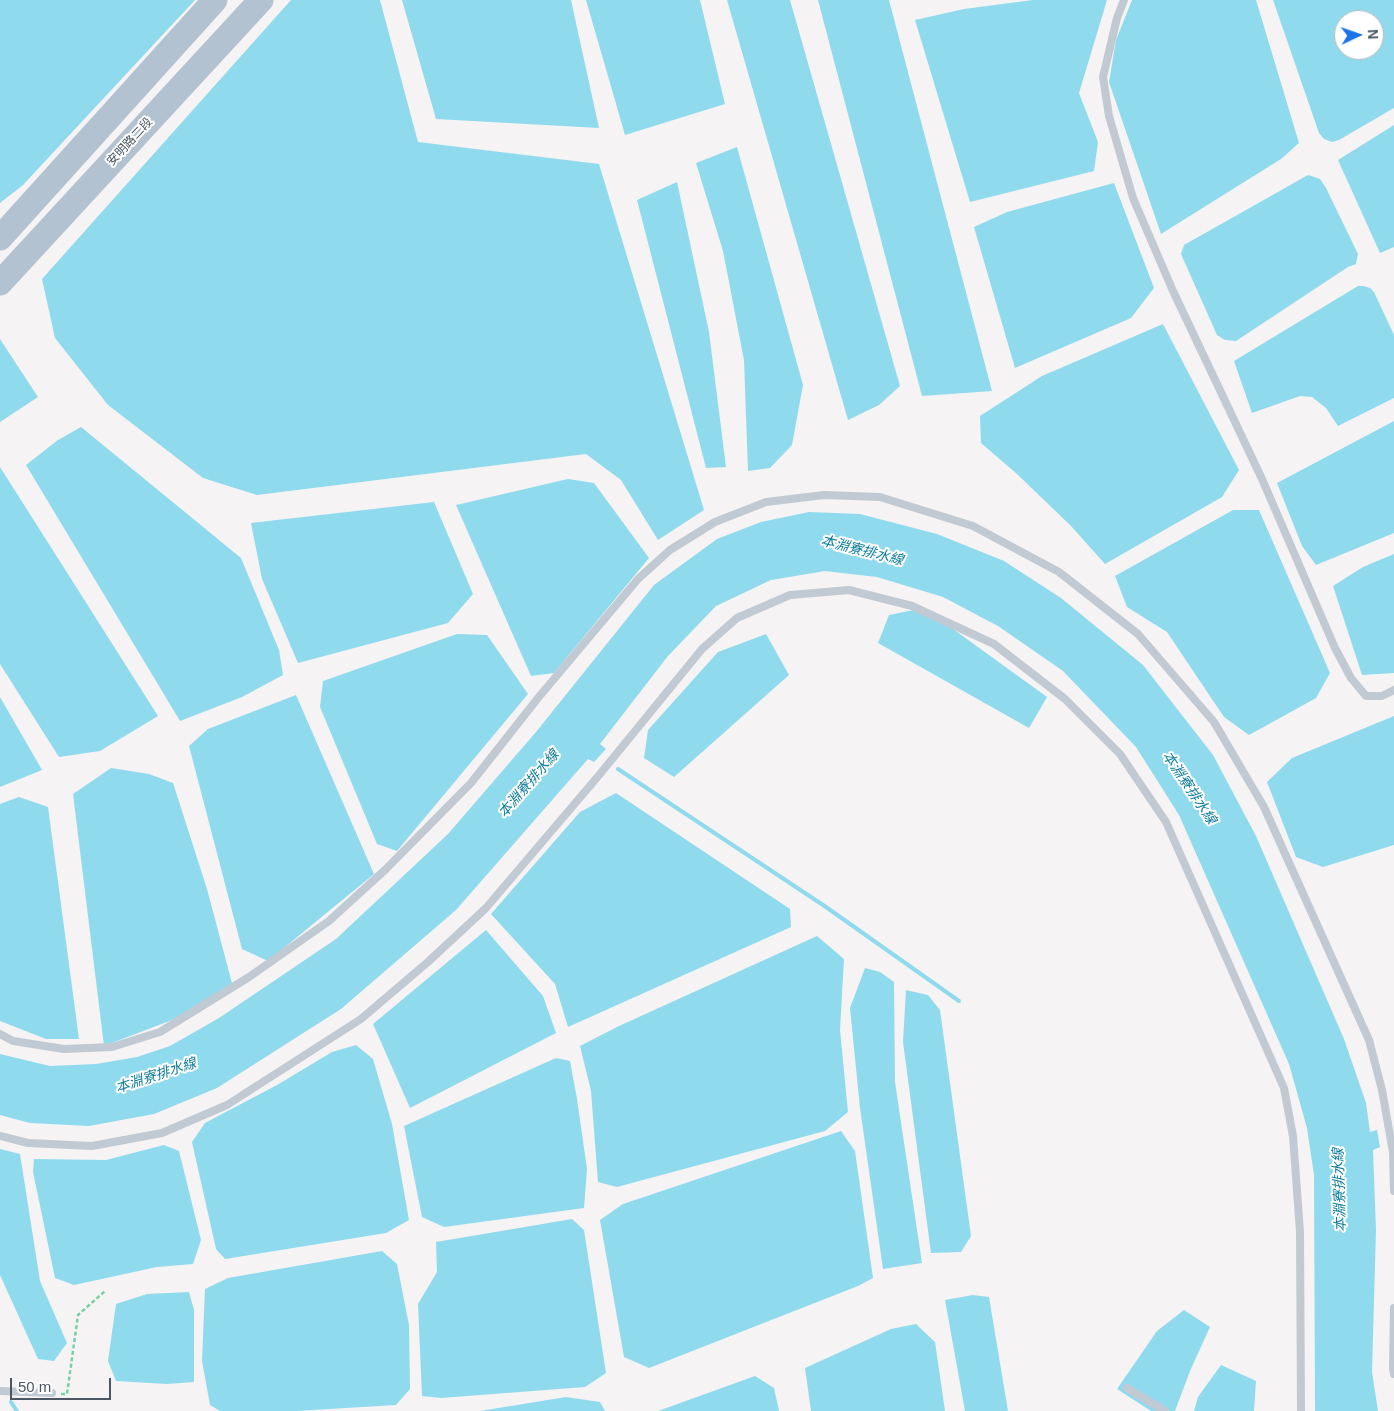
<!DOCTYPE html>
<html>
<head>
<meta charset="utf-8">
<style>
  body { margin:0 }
  #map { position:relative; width:1394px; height:1411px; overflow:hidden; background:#f5f3f3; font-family:Arial,sans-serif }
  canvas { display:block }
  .north { position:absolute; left:1334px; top:10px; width:50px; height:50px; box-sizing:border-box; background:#fff; border:1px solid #b7bbc0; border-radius:50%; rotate:87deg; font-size:14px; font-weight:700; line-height:20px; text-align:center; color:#4a5661 }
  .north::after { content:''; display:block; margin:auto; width:18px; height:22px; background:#1a73e8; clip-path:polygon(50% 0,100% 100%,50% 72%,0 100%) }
  .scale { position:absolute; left:10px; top:1378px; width:101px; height:22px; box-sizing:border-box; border:2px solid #4a5661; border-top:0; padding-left:6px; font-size:15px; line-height:18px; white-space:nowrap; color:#4a5661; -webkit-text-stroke:4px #fff; paint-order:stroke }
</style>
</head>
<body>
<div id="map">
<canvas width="1394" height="1411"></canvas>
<div class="north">N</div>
<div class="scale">50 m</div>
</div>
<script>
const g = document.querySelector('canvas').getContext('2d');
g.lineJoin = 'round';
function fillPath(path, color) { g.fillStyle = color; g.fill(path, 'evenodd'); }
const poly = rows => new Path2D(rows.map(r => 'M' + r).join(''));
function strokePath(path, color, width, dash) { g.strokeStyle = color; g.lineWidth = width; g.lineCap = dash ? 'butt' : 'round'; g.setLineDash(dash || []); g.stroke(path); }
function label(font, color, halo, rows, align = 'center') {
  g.font = font + ' Arial,"Noto Sans TC",sans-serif'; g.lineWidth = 4; g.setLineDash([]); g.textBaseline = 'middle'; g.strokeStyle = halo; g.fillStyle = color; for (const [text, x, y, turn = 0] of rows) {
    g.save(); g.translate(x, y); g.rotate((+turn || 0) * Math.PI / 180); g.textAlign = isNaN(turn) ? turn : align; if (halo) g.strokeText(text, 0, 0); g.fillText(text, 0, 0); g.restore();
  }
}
fillPath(poly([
  [0,0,195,0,23,185,0,203],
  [291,0,380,0,418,142,599,164,704,510,658,540,621,480,586,454,257,495,203,478,108,405,55,338,42,279],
  [402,0,571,0,599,128,436,119],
  [586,0,700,0,725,104,625,135],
  [727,0,790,0,900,386,879,405,848,420],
  [818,0,889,0,992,391,922,396],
  [1033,0,1107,0,1079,93,1098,142,1094,171,970,202,915,20,964,9],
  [1132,0,1256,0,1299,143,1281,159,1161,234,1109,82,1116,40],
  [1273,0,1394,0,1394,108,1339,140,1332,142,1324,139,1319,133],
  [1344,20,1374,20,1374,50,1344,50],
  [1394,125,1394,247,1380,253,1338,160],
  [737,147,803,385,792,445,770,468,748,471,744,360,723,251,696,163],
  [1308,175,1320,179,1326,188,1358,254,1356,264,1348,267,1236,341,1225,340,1217,335,1181,254,1184,245],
  [677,182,709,332,726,467,706,468,637,200],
  [1114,183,1154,288,1131,318,1015,368,974,227,1007,212],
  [1358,286,1363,286,1370,288,1374,292,1394,335,1394,398,1338,426,1326,408,1312,397,1300,396,1252,413,1234,361],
  [1163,324,1239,470,1222,497,1105,564,1071,526,1017,474,981,443,980,416,1042,376],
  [0,339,38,397,0,422],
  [1394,421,1394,533,1316,565,1302,546,1277,483],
  [81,427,241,558,279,650,283,675,242,697,180,721,26,465,58,440],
  [0,467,158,716,100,751,59,757,0,664],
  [568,479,594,483,649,558,554,673,531,676,456,505],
  [434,502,473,594,448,623,298,663,262,579,251,523],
  [1233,510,1259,510,1330,673,1316,698,1249,735,1224,717,1167,632,1127,607,1115,576],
  [809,512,860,514,937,534,1004,561,1061,598,1143,665,1213,755,1256,836,1344,1039,1366,1103,1370,1132,1377,1130,1380,1147,1373,1150,1376,1230,1372,1372,1378,1411,1315,1411,1314,1175,1307,1128,1289,1064,1179,815,1136,747,1063,671,998,626,943,597,877,577,825,571,771,580,716,606,668,656,600,744,606,749,594,762,588,759,456,910,341,1009,217,1088,154,1114,89,1126,30,1123,0,1115,0,1054,50,1066,96,1064,137,1057,170,1046,219,1018,336,939,448,834,536,732,654,585,717,539,761,522],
  [1394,554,1394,673,1362,675,1333,586,1363,567],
  [924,608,1047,697,1029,728,878,643,889,615],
  [457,634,487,635,528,694,397,851,377,844,320,707,323,681],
  [766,634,789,675,674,777,644,758,648,730,718,652],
  [296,695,374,874,268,961,242,949,189,746,208,729],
  [0,697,42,770,0,787],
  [1394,716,1394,845,1323,867,1296,857,1267,782,1292,758],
  [111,768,149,774,173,783,207,889,233,987,172,1020,104,1046,73,794],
  [616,793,790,909,791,927,568,1027,555,984,491,914,580,812],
  [19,797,48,807,79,1039,46,1039,0,1021,0,804],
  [486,930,543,996,556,1033,410,1108,373,1024],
  [817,936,844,959,840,1030,848,1112,825,1131,617,1187,598,1182,591,1091,580,1046,619,1026],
  [865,968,880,972,894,982,895,1082,922,1263,883,1269,860,1108,850,1008],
  [906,990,928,995,940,1010,971,1236,961,1252,931,1253,903,1042],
  [356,1045,373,1059,392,1124,409,1220,386,1233,225,1259,216,1249,192,1142,205,1123,277,1085,332,1052],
  [556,1058,570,1061,577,1099,587,1169,584,1208,444,1227,422,1217,404,1126],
  [841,1131,855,1151,873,1278,858,1286,649,1368,624,1357,600,1220,623,1204],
  [164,1145,179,1151,201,1240,193,1264,157,1267,74,1285,55,1278,33,1172,34,1159,106,1160],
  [0,1149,20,1154,40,1281,67,1343,54,1361,38,1359,0,1275],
  [572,1219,584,1230,606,1373,585,1387,441,1398,422,1396,418,1304,437,1272,436,1242],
  [382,1251,397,1264,409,1325,410,1389,396,1405,296,1411,220,1411,210,1405,202,1361,205,1289,228,1278],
  [189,1292,194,1310,194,1382,167,1384,116,1381,108,1361,116,1304,147,1294],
  [973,1295,989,1297,1008,1411,965,1411,945,1300],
  [1184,1310,1210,1327,1190,1371,1175,1411,1151,1411,1117,1389,1157,1331],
  [916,1324,935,1342,945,1411,811,1411,805,1368,891,1329],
  [1221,1365,1256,1381,1254,1411,1194,1411,1198,1397],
  [755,1376,774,1388,779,1411,658,1411],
  [566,1397,600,1402,605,1411,480,1411]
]), '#90daee');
strokePath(poly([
  [618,769,826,907,959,1001],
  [11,1402,17,1411]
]), '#90daee', 4);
strokePath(poly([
  [61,1394,67,1394,78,1315,105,1291]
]), '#7ad0a6', 2.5, [4, 2.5]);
strokePath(poly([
  [1124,0,1117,18,1103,77,1109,116,1133,198,1173,291,1262,479,1335,648,1351,678,1366,696,1382,696,1394,690],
  [0,1034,13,1041,64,1049,112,1047,160,1032,249,977,329,921,386,869,471,783,538,698,638,579,670,550,715,522,766,502,824,495,880,497,973,526,1059,572,1138,634,1214,722,1264,807,1369,1040,1382,1090,1393,1152,1394,1191],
  [0,1136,28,1143,92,1146,162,1133,227,1105,361,1019,429,961,486,908,600,774,702,649,737,618,790,595,849,590,912,606,994,644,1065,699,1120,754,1166,822,1284,1088,1293,1136,1300,1232,1301,1411],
  [1394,1308,1393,1368,1394,1374],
  [1127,1388,1165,1411],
  [0,1391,52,1393]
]), '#c1cad2', 8);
strokePath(poly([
  [0,238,215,0],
  [0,283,261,0]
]), '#b3c2d1', 25);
label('12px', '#4a5661', '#fff', [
  ["安明路二段",130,142,-47]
]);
label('italic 14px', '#0c7c9b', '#fff', [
  ["本淵寮排水線",862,551,14],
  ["本淵寮排水線",529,784,-49],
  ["本淵寮排水線",1189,788,56],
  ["本淵寮排水線",156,1076,-18],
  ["本淵寮排水線",1340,1190,-92]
]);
</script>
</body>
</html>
